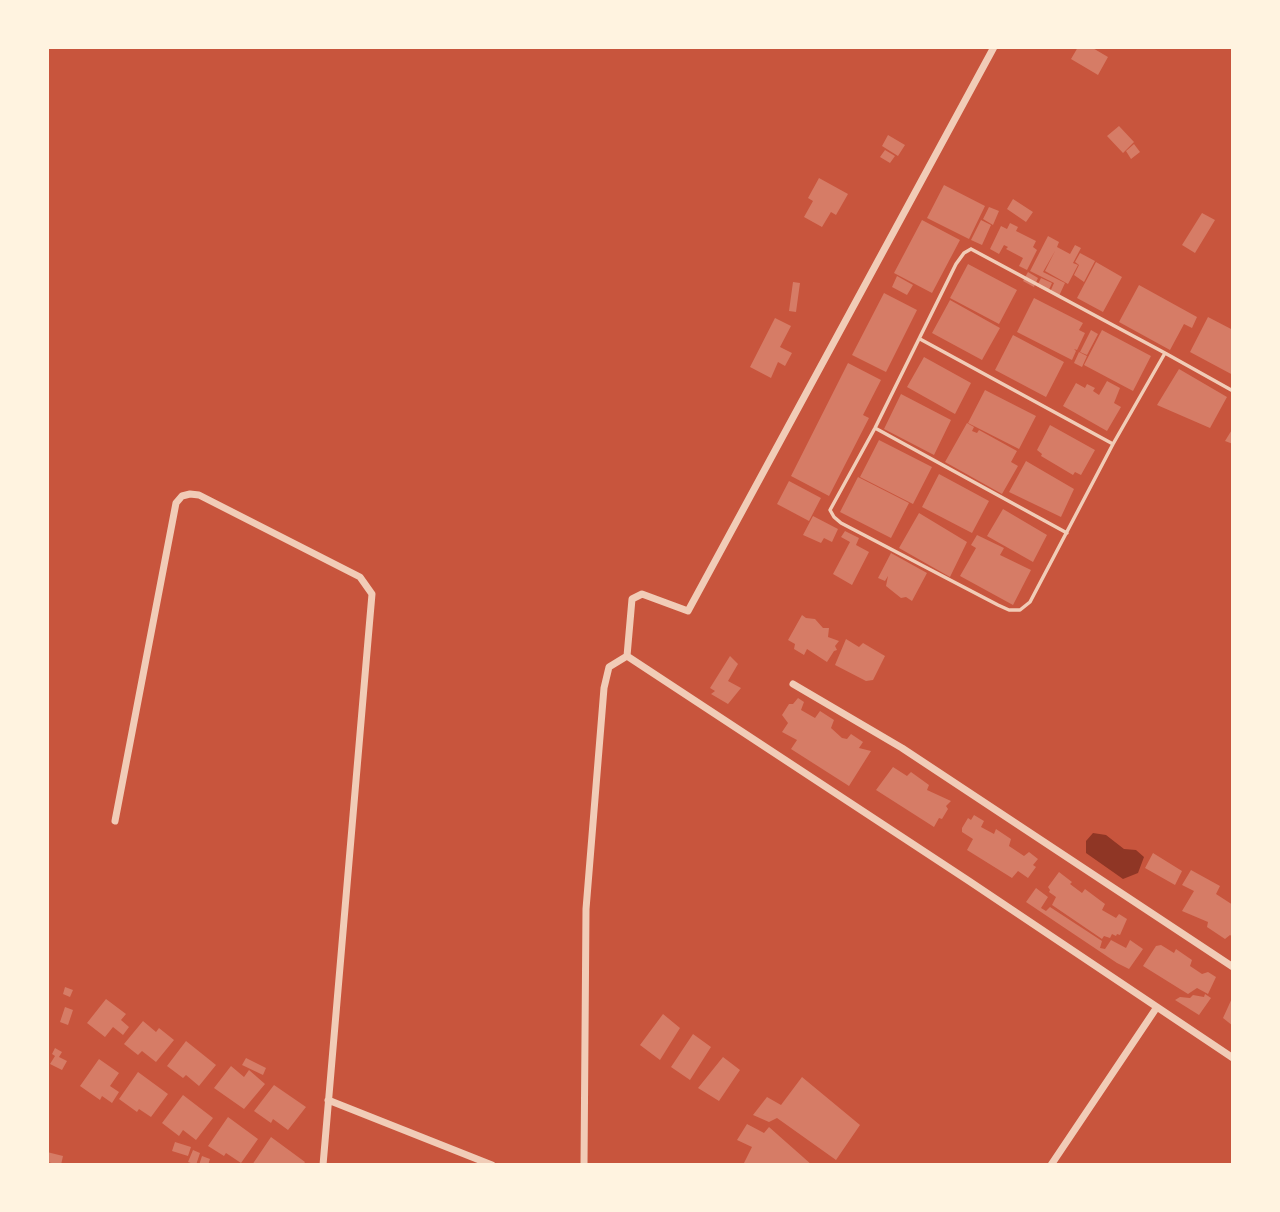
<!DOCTYPE html>
<html>
<head>
<meta charset="utf-8">
<style>
  body { margin:0 }
  #map { position:relative; width:1280px; height:1212px; overflow:hidden; background:#c8553d; font-family:Commissioner,sans-serif }
  canvas { display:block }
  .frame { position:absolute; inset:0; border:49px solid #fff3e0; pointer-events:none }
</style>
</head>
<body>
<div id="map">
<canvas width="1280" height="1212"></canvas>
<div class="frame"></div>
</div>
<script>
const g = document.querySelector('canvas').getContext('2d');
g.lineJoin = 'round';
function fillPath(path, color) { g.fillStyle = color; g.fill(path, 'evenodd'); }
const poly = rows => new Path2D(rows.map(r => 'M' + r).join(''));
function strokePath(path, color, width, dash) { g.strokeStyle = color; g.lineWidth = width; g.lineCap = dash ? 'butt' : 'round'; g.setLineDash(dash || []); g.stroke(path); }
fillPath(poly([
  [1093,833,1106,835,1124,849,1136,850,1144,857,1138,873,1123,879,1086,853,1086,841]
]), '#8f3625');
fillPath(poly([
  [1078,47,1091,47,1108,57,1098,75,1071,59],
  [1119,126,1134,142,1123,153,1107,136],
  [888,135,905,145,898,156,882,146],
  [1134,144,1140,152,1131,159,1126,151],
  [885,150,895,156,890,163,880,157],
  [819,178,848,194,836,215,831,212,822,227,804,217,813,201,808,198],
  [944,185,985,206,969,239,927,218],
  [1013,199,1033,212,1026,222,1007,209],
  [989,207,999,211,993,225,983,219],
  [1202,213,1215,220,1195,253,1182,245],
  [922,220,960,240,932,293,894,273],
  [981,220,991,225,982,245,971,240],
  [1010,223,1018,227,1016,231,1036,241,1033,247,1037,250,1027,270,1019,266,1023,258,1006,249,1008,247,1004,245,999,254,990,249,1001,226,1007,229],
  [1048,236,1059,242,1057,247,1070,254,1075,245,1081,248,1073,263,1078,265,1068,284,1045,271,1055,251,1043,272,1065,283,1059,296,1050,292,1054,283,1030,271],
  [1080,253,1095,261,1084,282,1074,275,1079,265,1075,262],
  [1096,262,1122,277,1103,312,1077,298],
  [968,264,1017,290,999,324,950,298],
  [1028,272,1038,278,1034,287,1023,281],
  [897,276,913,285,907,295,892,287],
  [1041,278,1052,283,1048,292,1037,286],
  [793,282,800,283,796,312,789,311],
  [1139,285,1197,317,1192,328,1184,324,1170,350,1119,322],
  [884,293,917,310,886,372,852,355],
  [1034,298,1083,323,1079,330,1085,333,1077,350,1074,349,1076,351,1072,360,1017,332],
  [950,300,1000,328,982,360,932,333],
  [1208,317,1233,330,1233,375,1190,352],
  [775,318,791,326,780,347,792,353,785,366,778,362,771,378,750,367],
  [1091,330,1098,334,1087,355,1080,352],
  [1102,330,1151,356,1133,391,1084,365],
  [1013,335,1064,362,1046,397,995,370],
  [1079,352,1087,356,1082,367,1074,363],
  [924,357,971,383,955,414,907,387],
  [848,363,881,380,863,415,869,418,829,496,791,476],
  [1179,369,1227,397,1210,428,1157,405],
  [1107,381,1120,388,1114,403,1121,407,1107,431,1063,406,1076,383,1085,388,1087,384,1095,388,1093,391,1099,395],
  [985,390,1036,416,1019,449,968,423],
  [901,394,951,420,934,455,884,429],
  [967,423,974,427,972,431,977,433,979,430,1017,451,1011,462,1018,466,1002,494,945,462],
  [1050,425,1095,450,1081,475,1075,472,1073,475,1041,456,1042,454,1037,450],
  [1233,428,1233,444,1225,441],
  [879,440,932,467,913,504,860,477],
  [1026,461,1074,489,1061,517,1009,492],
  [939,474,989,501,972,533,922,507],
  [858,477,909,503,891,538,840,512],
  [789,481,821,498,809,521,777,504],
  [1003,509,1047,535,1033,562,987,536],
  [919,513,967,542,950,577,899,548],
  [813,516,838,529,832,542,824,538,821,543,803,535],
  [845,531,859,538,856,545,869,552,852,585,833,574,850,542,841,537],
  [977,535,1004,548,1000,555,1031,570,1013,605,960,576,976,548,971,545],
  [891,553,927,573,912,601,906,597,901,598,886,586,888,576,885,581,878,578],
  [802,615,806,618,815,619,823,628,829,628,828,637,839,641,835,646,837,650,834,651,827,662,807,649,804,655,794,649,795,644,788,640],
  [846,639,859,647,863,643,885,656,873,680,866,681,835,665],
  [730,656,738,664,728,681,741,688,728,704,711,694,715,691,710,688],
  [798,698,804,702,801,710,815,718,820,711,834,720,831,728,842,738,847,739,851,734,863,742,859,748,871,751,849,786,791,749,797,740,782,732,788,723,782,715,789,704,793,704],
  [893,767,907,776,911,772,929,785,927,790,951,801,946,806,948,809,942,819,939,818,934,827,876,790],
  [974,815,984,821,981,827,994,834,996,829,1011,839,1009,846,1024,856,1029,852,1038,859,1033,865,1036,867,1028,878,1018,871,1012,878,967,850,973,839,962,832,962,828,968,818,971,820],
  [1153,853,1182,871,1175,885,1145,868],
  [1191,870,1220,886,1216,894,1233,905,1233,937,1230,935,1225,939,1207,927,1208,922,1182,911,1194,891,1182,885],
  [1059,872,1072,882,1070,884,1082,893,1085,889,1105,904,1102,910,1116,918,1119,914,1127,919,1120,935,1117,934,1116,936,1112,934,1110,938,1104,936,1102,939,1052,905,1056,897,1049,892,1050,890,1048,887],
  [1036,888,1048,897,1041,908,1046,911,1050,907,1102,941,1100,948,1105,949,1111,940,1126,948,1130,940,1143,949,1129,969,1117,963,1026,902],
  [1161,945,1174,953,1176,949,1192,960,1190,966,1202,974,1208,972,1216,977,1208,994,1197,988,1188,994,1143,966,1156,946],
  [65,987,73,990,70,997,63,994],
  [1205,994,1211,998,1199,1015,1175,1000,1180,997,1190,998,1193,995,1204,997],
  [1233,996,1233,1026,1223,1018],
  [106,999,126,1014,121,1020,129,1027,123,1035,113,1027,105,1037,87,1023],
  [65,1007,73,1010,68,1025,60,1022],
  [663,1014,680,1028,660,1060,640,1045],
  [143,1021,156,1032,159,1028,174,1040,156,1062,142,1051,138,1055,124,1044],
  [693,1034,711,1047,690,1080,671,1067],
  [186,1041,216,1065,199,1086,186,1075,183,1078,167,1066],
  [55,1048,62,1052,59,1057,67,1061,62,1070,50,1064,55,1056,52,1054],
  [723,1057,740,1070,719,1101,698,1088],
  [246,1058,266,1068,263,1075,242,1065],
  [99,1059,119,1073,110,1086,119,1092,112,1103,102,1096,100,1100,80,1086],
  [231,1066,244,1077,249,1070,265,1084,244,1109,214,1088],
  [138,1072,168,1094,151,1117,139,1109,137,1112,119,1099],
  [802,1077,860,1125,836,1160,777,1118,769,1122,753,1115,767,1097,781,1105],
  [274,1085,306,1107,288,1130,273,1119,271,1123,254,1111],
  [183,1095,213,1118,196,1140,183,1130,179,1136,162,1123],
  [228,1117,258,1139,241,1163,226,1153,224,1156,208,1146],
  [747,1124,764,1133,769,1127,812,1165,743,1165,752,1147,737,1140],
  [271,1137,305,1162,303,1165,252,1165],
  [175,1142,191,1147,188,1156,172,1151],
  [193,1150,200,1153,196,1165,188,1162],
  [47,1152,63,1156,61,1165,47,1162],
  [202,1156,210,1159,208,1165,199,1165]
]), '#d67c66');
strokePath(poly([
  [971,249,1165,353,1113,444,1030,602,1020,610,1009,610,998,605,841,523,834,517,830,510,875,428,956,264,964,253,971,249],
  [920,339,1113,444],
  [1165,353,1233,391],
  [875,428,1067,533]
]), '#f1ccb7', 3.5);
strokePath(poly([
  [627,656,969,881,1233,1058],
  [793,684,902,748,1233,967],
  [115,821,176,503,182,496,190,494,199,495,360,577,372,594,370,617,323,1165],
  [328,1100,492,1165],
  [584,1165,586,909,604,688,609,667,627,656,632,599,642,594,688,611,994,47],
  [1051,1165,1157,1007]
]), '#f1ccb7', 7);
</script>
</body>
</html>
